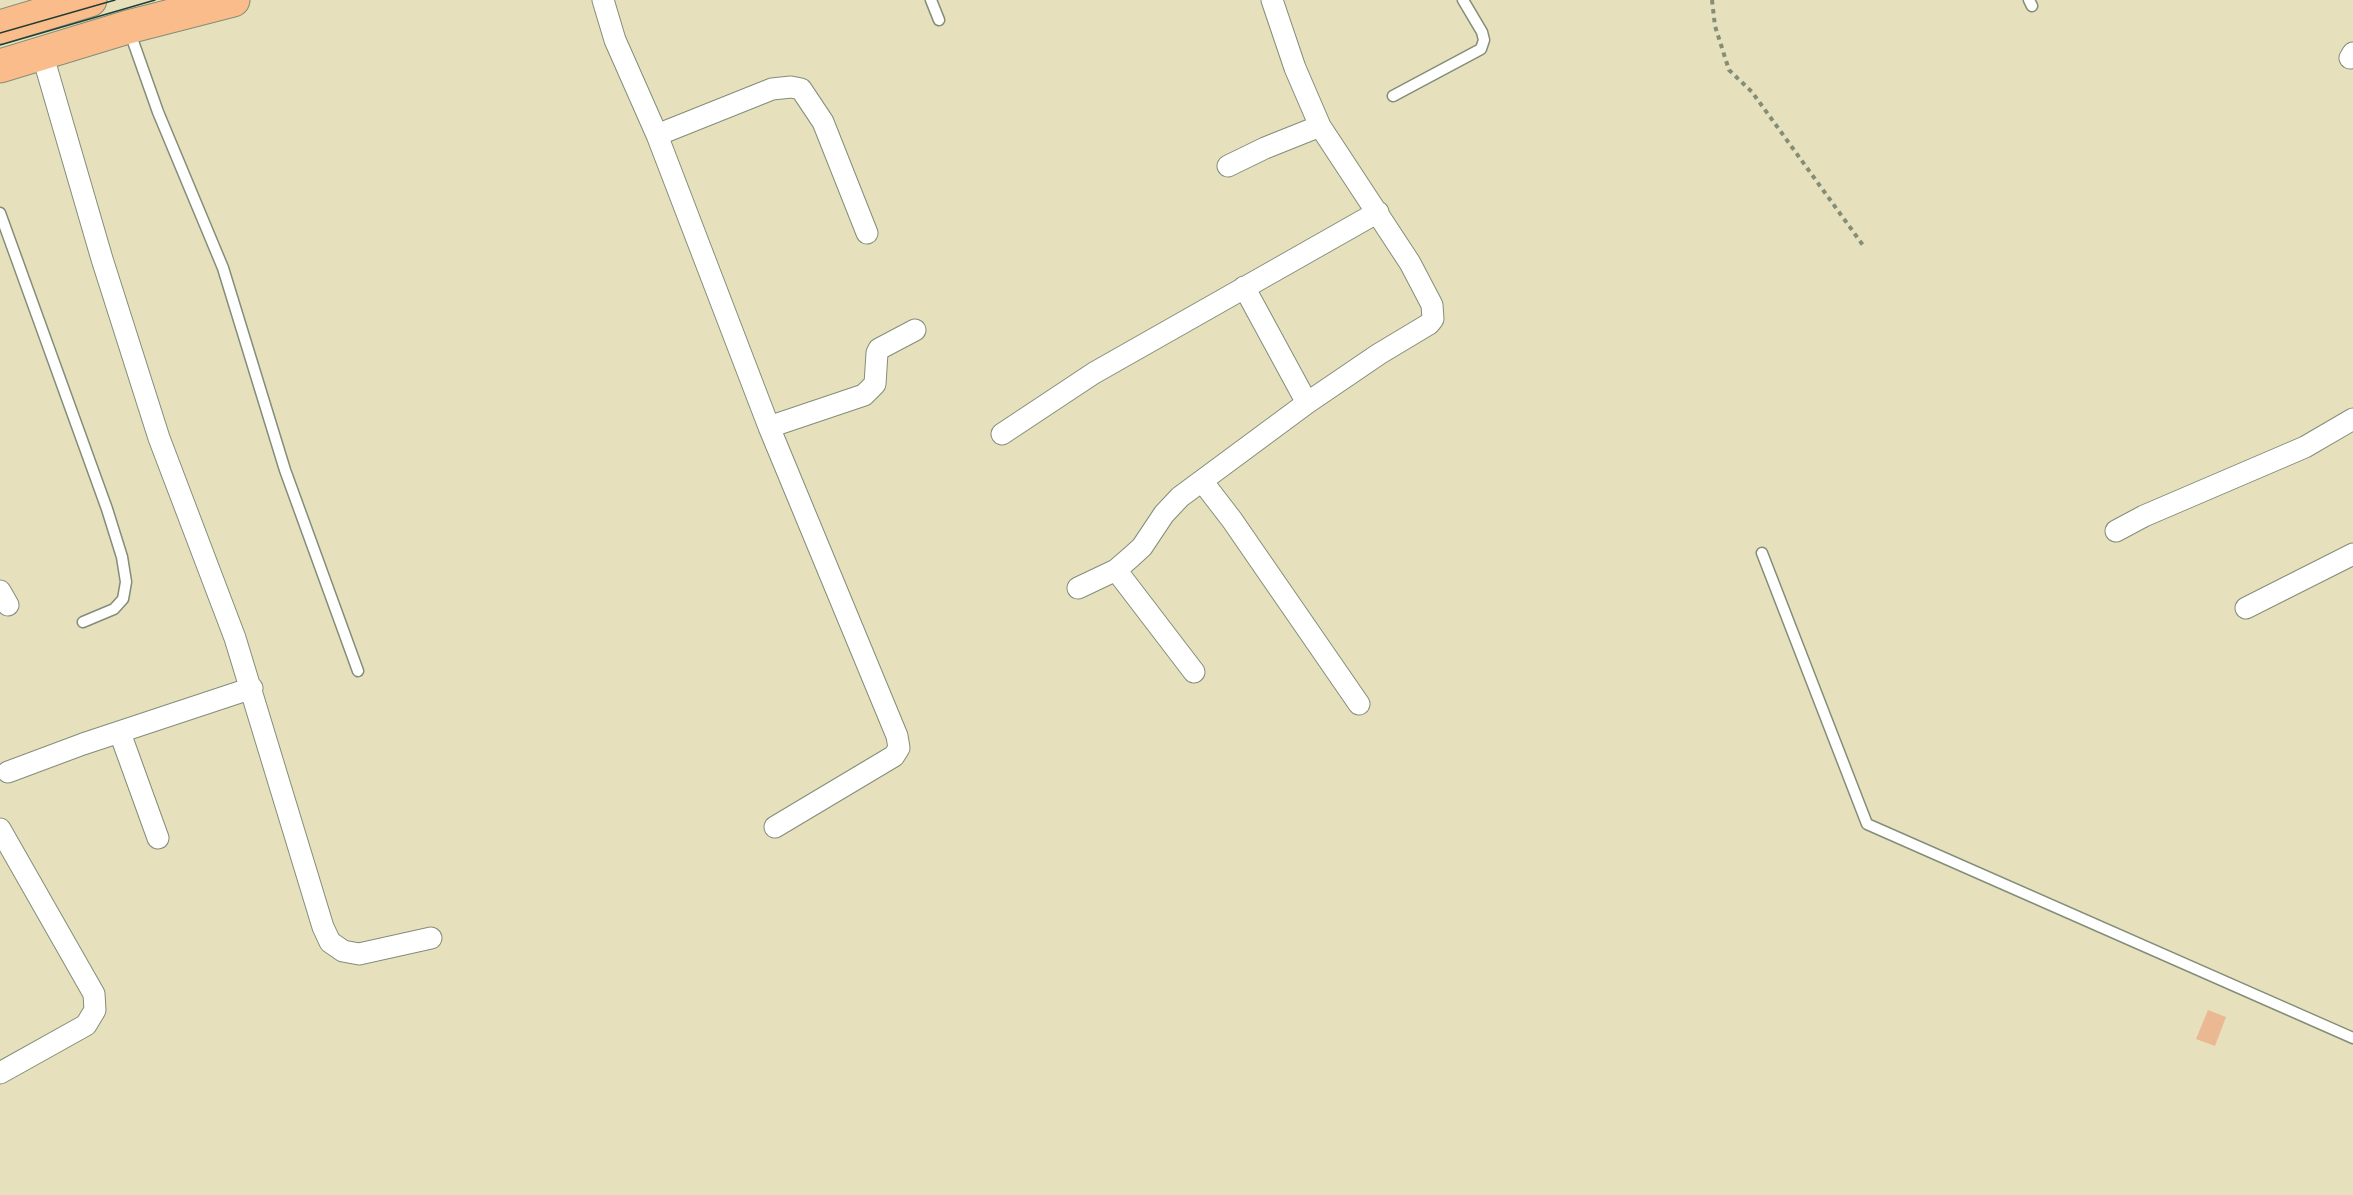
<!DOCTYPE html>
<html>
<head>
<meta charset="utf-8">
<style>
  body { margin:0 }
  canvas { display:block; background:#e6e0bc }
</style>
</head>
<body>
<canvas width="2353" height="1195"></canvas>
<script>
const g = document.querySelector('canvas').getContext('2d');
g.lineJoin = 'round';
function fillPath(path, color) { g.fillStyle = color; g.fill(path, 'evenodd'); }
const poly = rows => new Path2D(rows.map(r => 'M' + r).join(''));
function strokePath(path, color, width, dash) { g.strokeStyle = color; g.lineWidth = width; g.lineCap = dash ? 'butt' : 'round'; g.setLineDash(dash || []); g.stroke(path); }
fillPath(poly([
  [2208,1010,2226,1017,2215,1046,2196,1039]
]), '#ebb894');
const lane = poly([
  [931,0,939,20],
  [2029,0,2032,6],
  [129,30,158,112,223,268,285,470,358,671],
  [1393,96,1481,49,1484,40,1482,32,1463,0],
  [0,213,107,509,122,557,126,582,123,599,114,609,83,622],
  [1762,553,1867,824,2353,1038]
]);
const street = poly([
  [603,0,615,40,657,135,769,427,897,736,899,748,894,756,775,827],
  [42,53,102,259,159,438,235,638,323,927,330,942,343,951,359,954,431,938],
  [2350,58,2353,53],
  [657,135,772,89,791,87,801,89,823,122,867,233],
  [1228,166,1265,148,1320,126],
  [1244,287,1307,403],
  [769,427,864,395,875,384,877,353,879,349,915,330],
  [1002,434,1094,373,1378,212],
  [1202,481,1232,520,1359,704],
  [2116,531,2144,516,2305,447,2353,419],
  [1116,570,1194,672],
  [1078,588,1116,570,1131,557,1142,547,1164,514,1180,497,1307,403,1379,354,1429,324,1433,319,1432,305,1410,263,1320,126,1295,68,1272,0],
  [0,591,8,605],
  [2246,608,2353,554],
  [120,733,158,838],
  [8,772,83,744,252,688],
  [0,829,94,994,95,1010,86,1025,0,1073]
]);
const highway = poly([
  [0,27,90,0],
  [0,66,128,27,233,0]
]);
strokePath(lane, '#828e78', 13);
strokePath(street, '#828e78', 23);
strokePath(highway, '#828e78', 35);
strokePath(poly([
  [1712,0,1715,26,1729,70,1752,92,1865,248]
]), '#828e78', 4, [4.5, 4.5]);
strokePath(lane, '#fff', 10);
strokePath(street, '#fff', 21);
strokePath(highway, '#f9bc8a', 33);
strokePath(poly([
  [0,33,115,0],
  [0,45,155,0]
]), '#1f3d34', 1.5);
</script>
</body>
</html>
